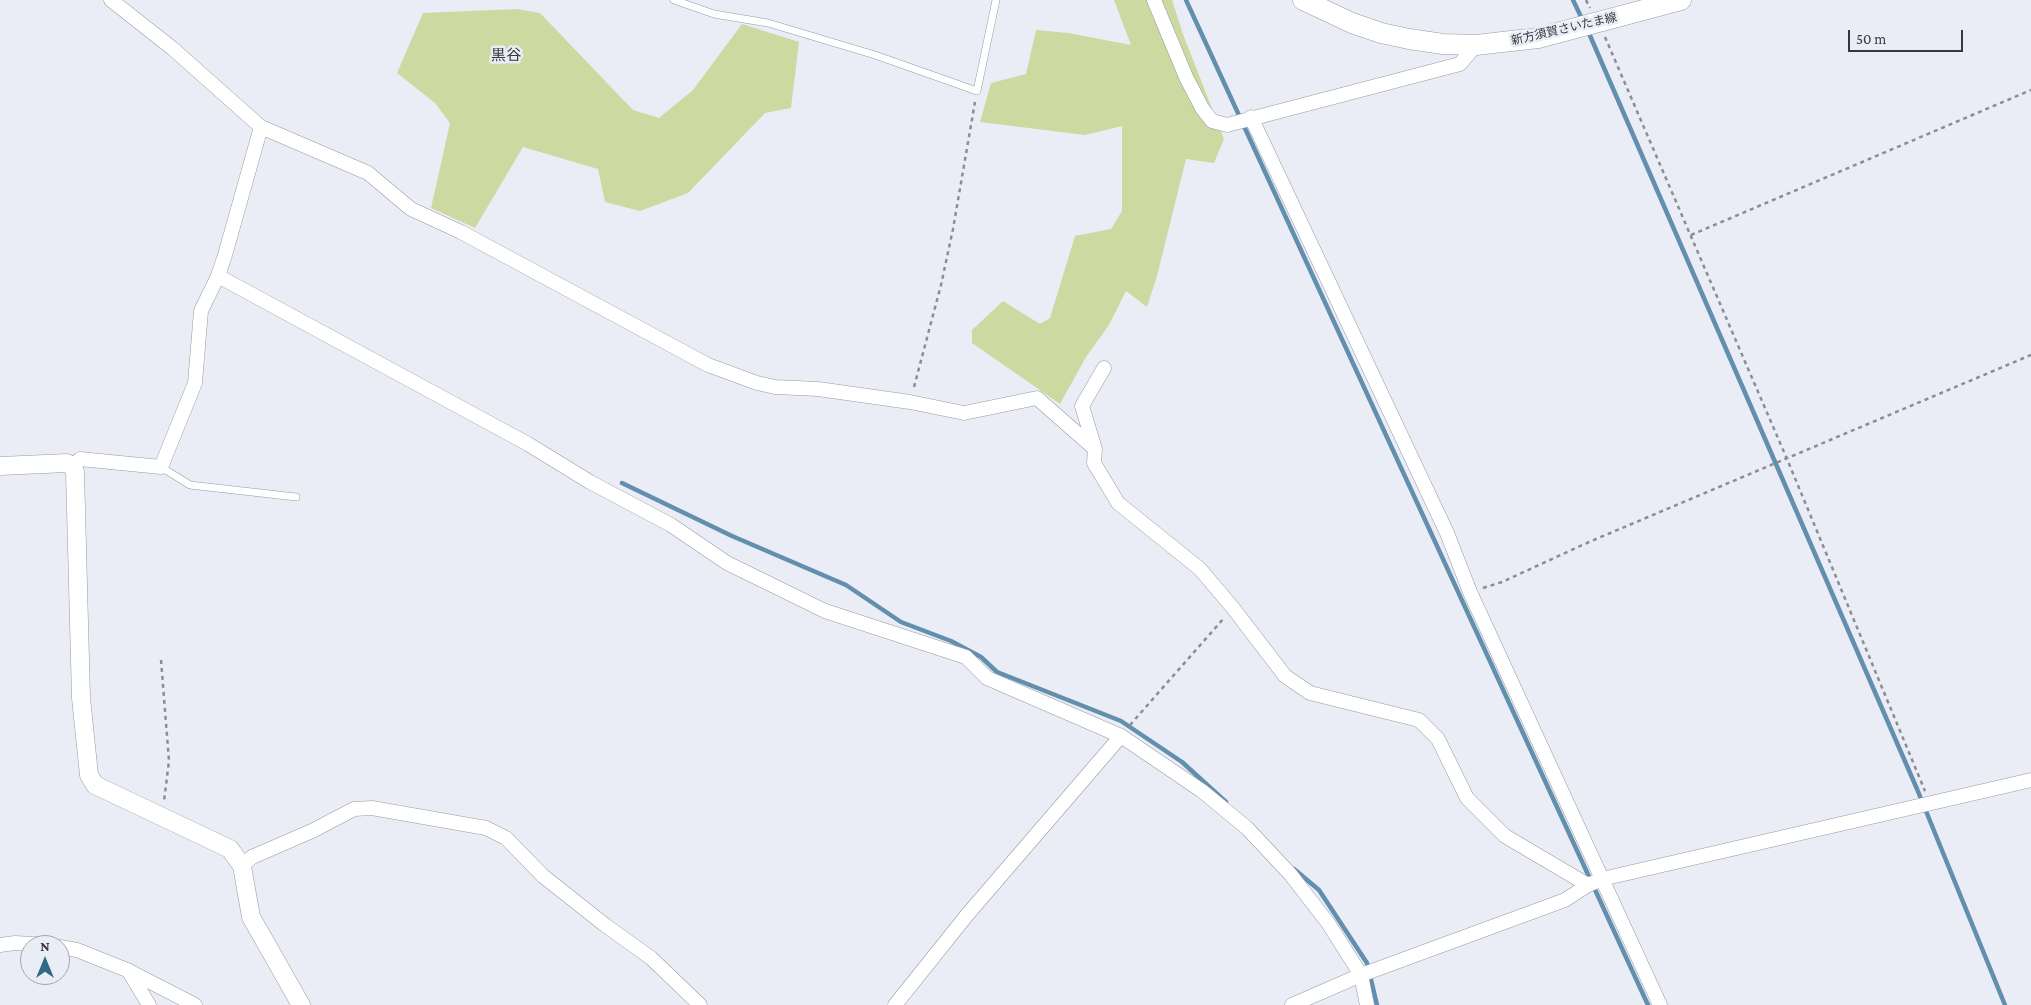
<!DOCTYPE html>
<html>
<head>
<meta charset="utf-8">
<style>
  body { margin:0 }
  #map { position:relative; width:2031px; height:1005px; overflow:hidden; background:#eaedf5; font-family:"Crimson Pro",serif }
  canvas { display:block }
  .north { position:absolute; left:20px; top:935px; width:50px; height:50px; box-sizing:border-box; background:#eaedf5; border:1px solid #a2a5ab; border-radius:50%; rotate:0deg; font-size:14px; font-weight:700; line-height:20px; text-align:center; color:#37383b }
  .north::after { content:''; display:block; margin:auto; width:18px; height:22px; background:#306a83; clip-path:polygon(50% 0,100% 100%,50% 72%,0 100%) }
  .scale { position:absolute; left:1848px; top:30px; width:115px; height:22px; box-sizing:border-box; border:2px solid #37383b; border-top:0; padding-left:6px; font-size:15px; line-height:18px; white-space:nowrap; color:#37383b; -webkit-text-stroke:4px #eaedf5; paint-order:stroke }
</style>
</head>
<body>
<div id="map">
<canvas width="2031" height="1005"></canvas>
<div class="north">N</div>
<div class="scale">50 m</div>
</div>
<script>
const g = document.querySelector('canvas').getContext('2d');
g.lineJoin = 'round';
function fillPath(path, color) { g.fillStyle = color; g.fill(path, 'evenodd'); }
const poly = rows => new Path2D(rows.map(r => 'M' + r).join(''));
function strokePath(path, color, width, dash) { g.strokeStyle = color; g.lineWidth = width; g.lineCap = dash ? 'butt' : 'round'; g.setLineDash(dash || []); g.stroke(path); }
function label(font, color, halo, rows, align = 'center') {
  g.font = font + ' "Crimson Pro","Noto Sans JP",serif'; g.lineWidth = 5; g.setLineDash([]); g.textBaseline = 'middle'; g.strokeStyle = halo; g.fillStyle = color; for (const [text, x, y, turn = 0] of rows) {
    g.save(); g.translate(x, y); g.rotate((+turn || 0) * Math.PI / 180); g.textAlign = isNaN(turn) ? turn : align; if (halo) g.strokeText(text, 0, 0); g.fillText(text, 0, 0); g.restore();
  }
}
fillPath(poly([
  [1114,0,1172,0,1184,37,1224,139,1214,163,1186,159,1157,276,1147,307,1126,291,1109,325,1086,357,1060,404,972,343,972,330,1003,301,1040,324,1050,318,1075,236,1111,229,1122,211,1122,126,1085,135,980,122,991,83,1026,74,1036,30,1068,33,1131,45],
  [517,9,540,13,633,110,659,118,693,90,742,24,799,42,791,108,765,113,688,193,640,211,605,202,598,169,523,147,475,228,431,208,450,123,435,103,397,73,423,13]
]), '#ccd9a1');
strokePath(poly([
  [1186,0,1648,1005],
  [1573,0,1583,21],
  [1588,31,1917,789,2005,1005],
  [622,483,732,536,846,585,901,622,951,641,981,657,997,672,1121,721,1182,762,1226,802],
  [1294,869,1319,890,1367,963,1377,1005]
]), '#638fae', 4.5);
const service = poly([
  [674,0,714,14,768,23,875,55,977,91,996,0],
  [161,467,190,485,296,497]
]);
const minor = poly([
  [111,0,172,48,261,127,368,173,411,209,461,232,708,365,757,383,775,387,818,389,910,402,964,413,1037,398,1095,449],
  [1154,0,1186,77,1202,108,1212,121,1227,125,1460,64,1476,45],
  [1251,117,1447,533,1470,592,1660,1005],
  [218,276,528,444,590,482,671,525,727,563,825,611,966,657,987,678,1121,736,1202,791,1247,828,1291,875,1328,923,1361,975,1367,1005],
  [1104,368,1082,406,1095,449,1094,463,1118,503,1200,569,1233,608,1285,676,1310,693,1419,720,1438,739,1467,798,1505,836,1588,885],
  [73,467,80,459,161,467,195,383,201,311,218,276,225,255,261,127],
  [242,866,252,857,312,831,354,809,372,808,486,828,506,838,543,876,605,925,651,958,700,1005],
  [0,945,15,943,52,945],
  [60,947,77,950,127,970,195,1005],
  [128,970,149,1005],
  [895,1005,967,915,1121,736],
  [1292,1005,1361,975,1565,900,1588,885,1602,879,2031,780]
]);
const tertiary = poly([
  [0,466,67,463,73,467,75,472,81,698,89,775,95,785,230,849,242,866,251,917,301,1005]
]);
const secondary = poly([
  [1303,0,1352,23,1381,33,1409,39,1443,44,1476,45,1538,38,1681,0]
]);
strokePath(service, '#969aa1', 8);
strokePath(minor, '#969aa1', 15);
strokePath(tertiary, '#969aa1', 19);
strokePath(secondary, '#969aa1', 21);
strokePath(poly([
  [1586,0,1590,8],
  [1605,37,1787,459,1925,791],
  [1691,235,2031,90],
  [914,387,941,285,953,229,975,102],
  [1483,588,1502,582,1589,542,2031,355],
  [161,660,169,761,164,801],
  [1130,725,1224,618]
]), '#8b8d93', 2.5, [4, 4]);
strokePath(service, '#fff', 7);
strokePath(minor, '#fff', 14);
strokePath(tertiary, '#fff', 18);
strokePath(secondary, '#fff', 20);
label('12px', '#37383b', '#eaedf5', [
  ["新方須賀さいたま線",1564,29,-13]
]);
label('15px', '#37383b', '#eaedf5', [
  ["黒谷",506,55]
]);
</script>
</body>
</html>
